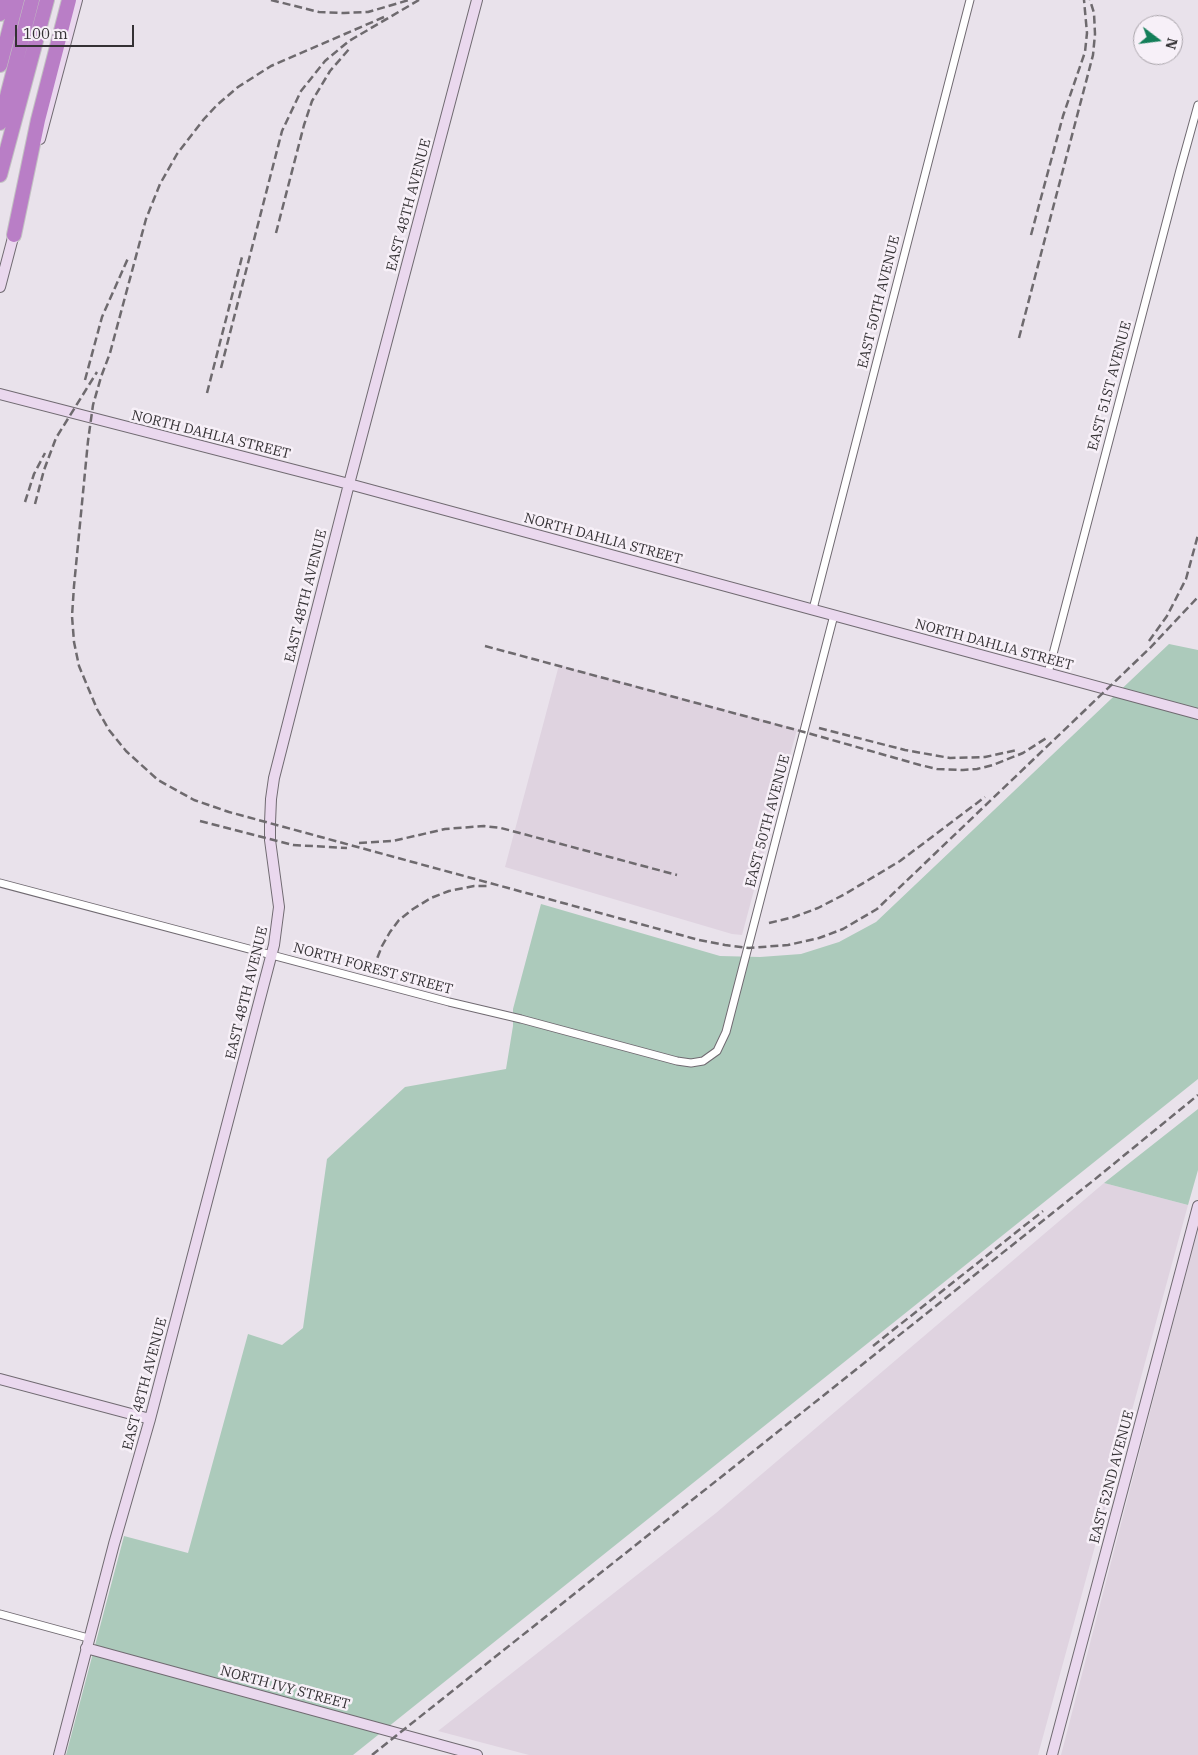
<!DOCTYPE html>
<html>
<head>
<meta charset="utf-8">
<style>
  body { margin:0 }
  #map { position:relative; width:1198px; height:1755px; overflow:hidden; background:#e9e2eb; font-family:"IBM Plex Serif",serif }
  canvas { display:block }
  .north { position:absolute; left:1133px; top:15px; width:50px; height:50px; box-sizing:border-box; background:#f7f0f8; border:1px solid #a9a4aa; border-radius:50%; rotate:105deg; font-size:14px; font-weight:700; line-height:20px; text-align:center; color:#343134 }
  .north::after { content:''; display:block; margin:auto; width:18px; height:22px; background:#147e59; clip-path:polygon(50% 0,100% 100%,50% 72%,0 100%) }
  .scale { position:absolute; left:15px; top:25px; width:119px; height:22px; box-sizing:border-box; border:2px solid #343134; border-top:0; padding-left:6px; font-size:15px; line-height:18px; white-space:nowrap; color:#343134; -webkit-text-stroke:4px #f7f0f8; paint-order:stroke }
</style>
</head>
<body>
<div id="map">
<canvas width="1198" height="1755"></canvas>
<div class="north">N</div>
<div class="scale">100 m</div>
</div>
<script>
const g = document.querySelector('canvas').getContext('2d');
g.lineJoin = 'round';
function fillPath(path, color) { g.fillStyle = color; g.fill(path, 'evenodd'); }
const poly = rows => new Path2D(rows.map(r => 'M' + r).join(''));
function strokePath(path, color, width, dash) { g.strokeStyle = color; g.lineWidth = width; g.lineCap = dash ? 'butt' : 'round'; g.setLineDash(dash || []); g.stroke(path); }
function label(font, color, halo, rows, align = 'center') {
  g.font = font + ' "IBM Plex Serif",serif'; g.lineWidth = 5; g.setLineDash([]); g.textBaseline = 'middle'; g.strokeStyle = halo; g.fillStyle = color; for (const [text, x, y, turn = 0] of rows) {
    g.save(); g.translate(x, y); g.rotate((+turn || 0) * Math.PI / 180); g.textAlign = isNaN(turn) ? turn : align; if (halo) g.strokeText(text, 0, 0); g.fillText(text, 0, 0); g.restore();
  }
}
fillPath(poly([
  [559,665,797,729,742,935,732,934,505,867],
  [1104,1183,1188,1205,1038,1755,529,1755,438,1731,716,1513],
  [1198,1227,1198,1755,1061,1755]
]), '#dfd3e0');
fillPath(poly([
  [1169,644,1198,650,1198,1079,353,1755,66,1755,124,1536,188,1553,248,1334,282,1345,303,1328,327,1159,405,1087,506,1069,513,1026,513,1009,541,904,720,956,760,957,801,954,839,942,876,922],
  [1198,1109,1198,1170,1188,1205,1104,1183]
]), '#accabb');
const street = poly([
  [813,609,970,0],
  [1048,673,1180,170,1198,105],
  [0,883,449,1002,521,1019,677,1061,691,1063,703,1061,717,1051,726,1032,834,615],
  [0,1614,88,1638]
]);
const secondary = poly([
  [40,139,77,0],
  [0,287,15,230],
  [0,394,349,484,1198,714],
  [0,1379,150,1419],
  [86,1648,477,1755],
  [59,1755,114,1544,150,1419,274,945,279,907,270,840,270,823,271,799,274,778,349,484,477,0],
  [1052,1755,1198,1206]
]);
const highway = poly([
  [0,14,4,0],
  [0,65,17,0],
  [0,123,32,0],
  [0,175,47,0],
  [14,235,38,120,69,0]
]);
strokePath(street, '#706a71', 9);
strokePath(secondary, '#706a71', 12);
strokePath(highway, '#c2c1c2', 16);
strokePath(street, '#fff', 7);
strokePath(secondary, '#ead8ee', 10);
strokePath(highway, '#b97ec6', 14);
strokePath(poly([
  [271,0,319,12,344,13,368,12,409,0],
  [384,17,271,66,238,87,217,105,204,119,177,154,160,184,146,219,110,353,101,377,93,405,88,441,74,586,72,616,74,642,79,666,97,709,109,730,126,751,158,780,194,800,229,812,699,940,725,945,749,948,788,945,819,938,843,929,877,909,1150,648,1198,597],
  [276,233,304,125,312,101,330,71,350,48],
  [1031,235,1063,116,1085,52,1087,33,1084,0],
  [1019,338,1093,55,1095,34,1094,13,1090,0],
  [221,368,282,131,301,91,325,61,349,41,419,0],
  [85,380,102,317,129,256],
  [207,393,242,257],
  [25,502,34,474,45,453],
  [35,504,44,470,56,438,97,372],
  [1149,641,1167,616,1186,579,1198,535],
  [485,646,804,732,920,765,937,769,963,770,977,769,993,765,1023,753,1048,737],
  [819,728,905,750,950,758,985,757,1017,750],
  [200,821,293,845,347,848],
  [359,843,393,841,445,829,484,826,501,828,677,875],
  [769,923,794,917,818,908,845,894,900,861,985,797],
  [373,969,382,946,390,932,399,920,413,909,431,898,449,891,474,886,487,886],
  [873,1346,1043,1211],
  [372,1755,1094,1180,1198,1095]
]), '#6e6a6e', 2.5, [8, 4]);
label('14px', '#343134', '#f7f0f8', [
  ["EAST 48TH AVENUE",409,205,-75],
  ["EAST 50TH AVENUE",879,302,-76],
  ["EAST 51ST AVENUE",1110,386,-75],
  ["NORTH DAHLIA STREET",211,435,14],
  ["NORTH DAHLIA STREET",603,539,15],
  ["EAST 48TH AVENUE",306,596,-76],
  ["NORTH DAHLIA STREET",994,645,15],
  ["EAST 50TH AVENUE",768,821,-75],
  ["NORTH FOREST STREET",373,969,15],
  ["EAST 48TH AVENUE",247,993,-76],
  ["EAST 48TH AVENUE",145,1384,-75],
  ["EAST 52ND AVENUE",1112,1477,-75],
  ["NORTH IVY STREET",285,1688,15]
]);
</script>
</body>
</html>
